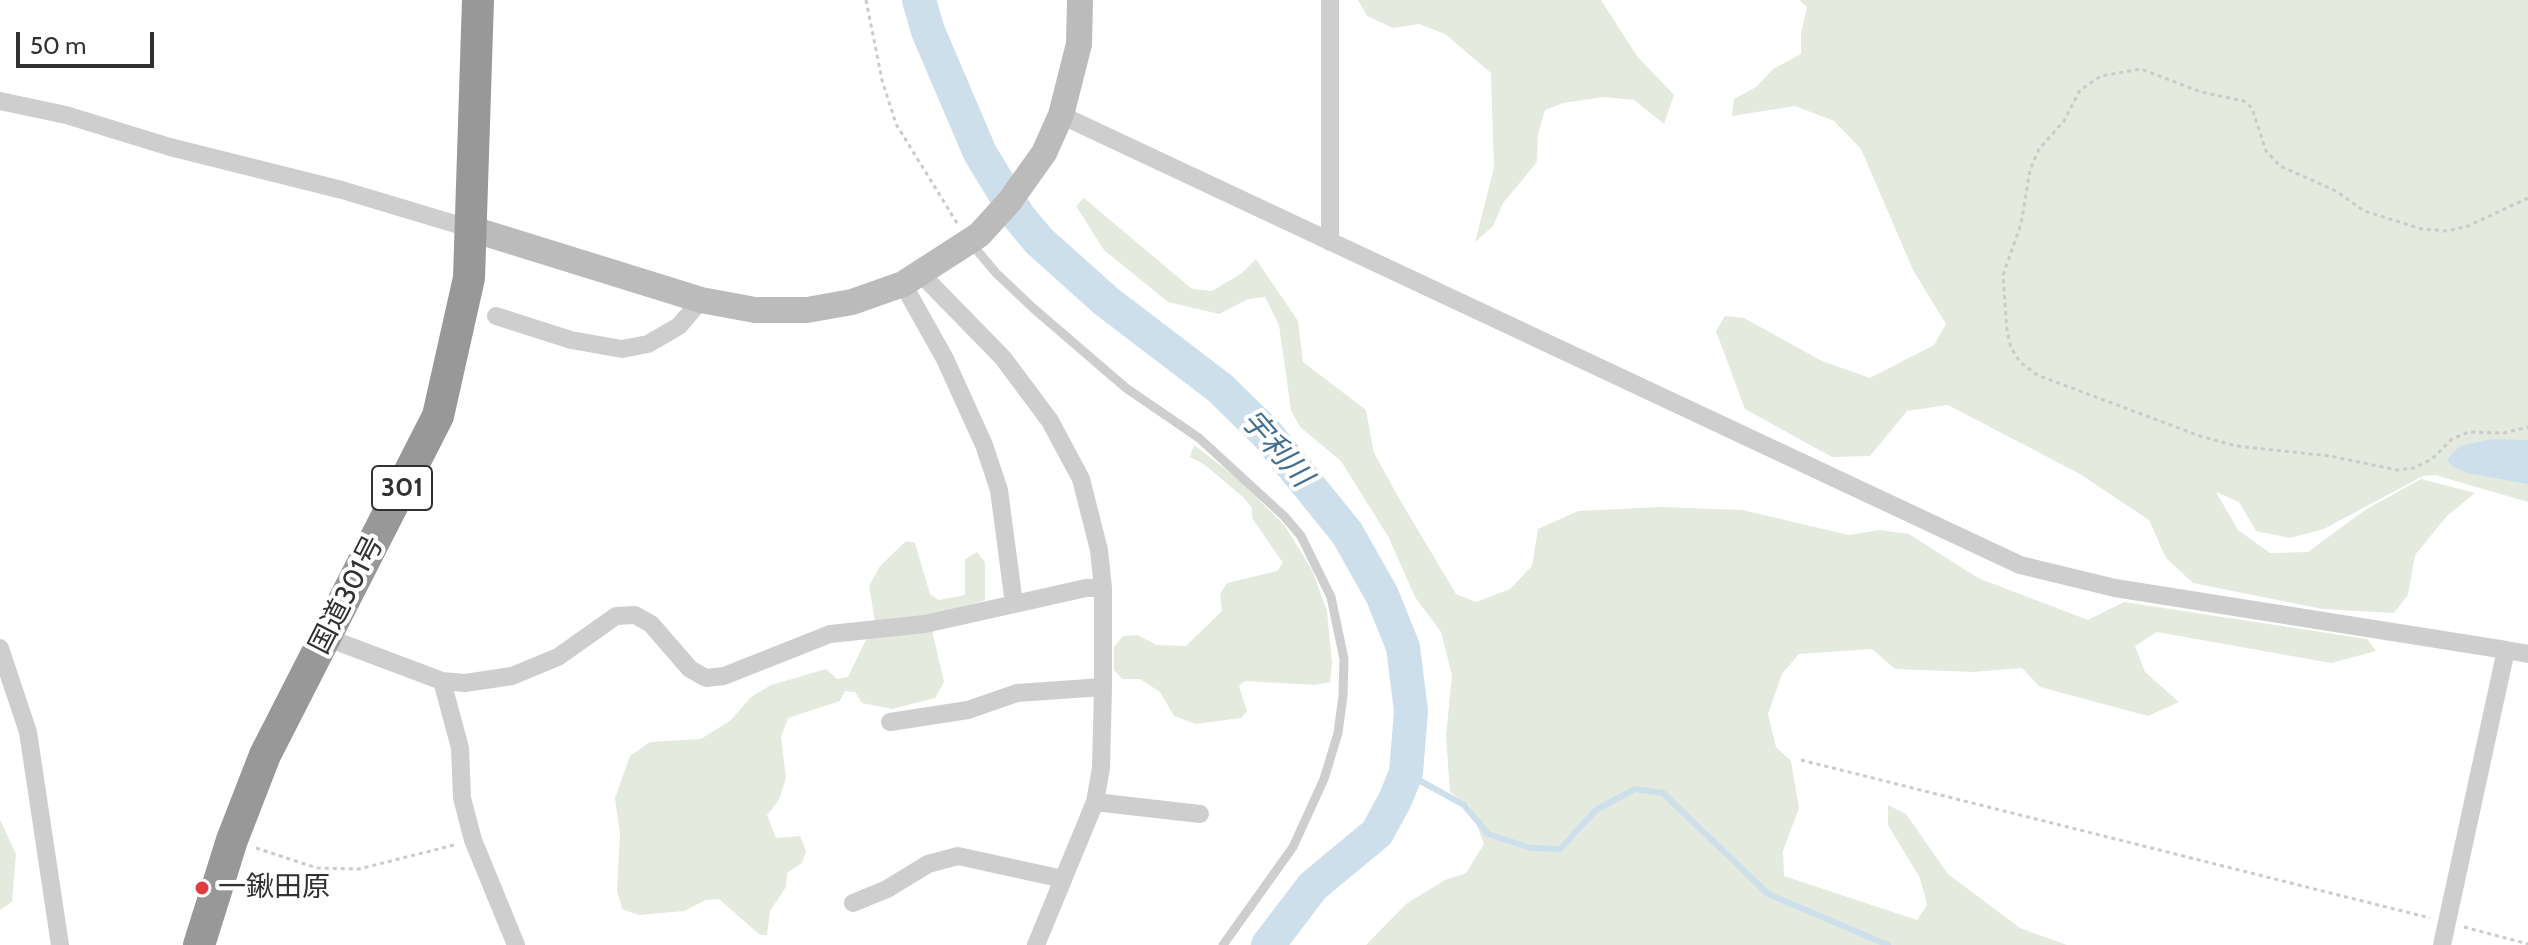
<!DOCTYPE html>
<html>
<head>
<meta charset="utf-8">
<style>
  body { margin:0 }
  #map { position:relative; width:2528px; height:945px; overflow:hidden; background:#fff; font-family:Cabin,sans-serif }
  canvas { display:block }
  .scale { position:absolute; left:16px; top:32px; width:138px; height:36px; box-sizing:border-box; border:4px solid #313131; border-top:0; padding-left:10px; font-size:24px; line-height:28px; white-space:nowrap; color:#313131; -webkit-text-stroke:6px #fff; paint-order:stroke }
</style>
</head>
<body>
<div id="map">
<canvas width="2528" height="945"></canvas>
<div class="scale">50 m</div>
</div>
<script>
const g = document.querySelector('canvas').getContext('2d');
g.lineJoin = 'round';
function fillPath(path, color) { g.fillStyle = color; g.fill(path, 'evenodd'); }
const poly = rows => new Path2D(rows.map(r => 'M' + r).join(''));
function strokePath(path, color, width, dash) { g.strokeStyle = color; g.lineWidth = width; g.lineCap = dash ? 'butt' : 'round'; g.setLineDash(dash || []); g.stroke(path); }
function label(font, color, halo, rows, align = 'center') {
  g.font = font + ' Cabin,"Noto Sans JP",sans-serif'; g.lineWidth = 8; g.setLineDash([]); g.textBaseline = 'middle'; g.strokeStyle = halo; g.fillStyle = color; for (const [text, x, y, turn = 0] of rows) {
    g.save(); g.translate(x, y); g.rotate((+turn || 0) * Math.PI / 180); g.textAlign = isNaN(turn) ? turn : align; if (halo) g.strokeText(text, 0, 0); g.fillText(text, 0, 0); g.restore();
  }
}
fillPath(poly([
  [1358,0,1601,0,1637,56,1674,95,1664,124,1634,100,1604,97,1563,103,1545,110,1538,134,1537,162,1503,203,1493,226,1475,242,1494,168,1491,73,1445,34,1419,24,1393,28,1367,16],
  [1799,0,2528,0,2528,502,2435,475,2423,476,2324,529,2290,538,2256,531,2239,502,2216,492,2238,530,2270,553,2308,552,2365,510,2421,479,2475,493,2447,516,2415,555,2408,595,2394,613,2322,609,2193,583,2166,558,2149,520,2080,474,1948,405,1907,411,1870,456,1832,457,1745,409,1716,331,1725,316,1744,318,1822,361,1870,378,1934,345,1946,324,1913,270,1861,149,1834,121,1795,106,1732,116,1734,99,1756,87,1773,69,1801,54,1801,34,1807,7],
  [1084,198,1192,289,1212,291,1242,273,1256,259,1298,321,1303,362,1366,410,1374,453,1400,500,1456,594,1476,602,1510,589,1532,566,1538,529,1578,511,1660,507,1742,510,1849,535,1879,530,1909,534,1978,578,2088,620,2124,602,2367,639,2376,651,2331,663,2157,632,2135,646,2145,672,2179,702,2148,716,2040,687,2022,668,1973,672,1895,669,1872,649,1799,654,1782,674,1768,714,1776,747,1791,761,1799,808,1783,851,1784,876,1917,920,1927,905,1920,878,1888,825,1888,805,1906,814,1948,874,2020,928,2067,945,1366,945,1406,904,1445,880,1466,873,1484,844,1470,806,1450,792,1446,736,1452,675,1441,632,1415,597,1389,538,1341,461,1300,427,1291,410,1279,325,1265,297,1248,299,1219,314,1168,302,1104,250,1076,206],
  [1194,445,1237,478,1285,526,1312,570,1327,611,1332,664,1330,682,1315,685,1245,681,1239,686,1247,711,1241,718,1196,724,1174,716,1160,692,1140,679,1122,679,1114,670,1114,647,1123,636,1137,635,1157,645,1186,646,1222,611,1220,594,1227,583,1277,571,1283,563,1252,518,1252,508,1243,497,1205,465,1190,457],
  [906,541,915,543,930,594,939,600,965,595,965,559,977,552,985,562,985,600,935,617,933,635,944,682,935,698,892,709,862,703,855,692,845,691,840,701,788,718,781,737,786,778,779,800,767,815,776,838,800,836,806,851,802,863,787,873,786,887,770,911,767,935,760,935,719,899,706,900,684,911,639,915,622,909,617,890,620,834,615,798,630,756,650,742,701,739,731,720,751,697,771,685,826,669,837,679,848,677,875,621,869,586,880,566],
  [0,820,16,854,12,902,0,910]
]), '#e4eadd');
fillPath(poly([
  [2492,439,2528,440,2528,484,2467,473,2452,466,2447,459,2460,446]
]), '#cedfec');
strokePath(poly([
  [1406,773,1464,805,1488,834,1531,848,1560,849,1596,810,1635,789,1663,793,1768,894,1888,945]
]), '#cedfec', 6);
strokePath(poly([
  [919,0,928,31,980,153,1019,217,1039,241,1106,301,1220,388,1266,433,1347,533,1382,595,1403,647,1411,711,1406,773,1395,800,1377,833,1313,886,1268,945]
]), '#cedfec', 34);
strokePath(poly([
  [866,0,882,80,896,124,957,223],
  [2528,198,2468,226,2447,231,2422,229,2364,211,2336,191,2280,166,2266,151,2252,108,2244,101,2201,92,2141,69,2101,76,2080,90,2064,121,2039,149,2030,170,2021,224,2003,275,2007,331,2011,348,2020,362,2037,375,2200,436,2236,446,2330,456,2397,470,2414,468,2432,459,2452,439,2469,432,2504,433,2528,427],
  [1801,760,2430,918],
  [256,848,317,868,359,869,454,845],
  [2464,927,2528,944]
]), '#cbcbcb', 3, [4, 4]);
strokePath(poly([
  [970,242,996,273,1033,308,1126,388,1199,438,1284,516,1301,536,1331,597,1344,659,1343,695,1338,733,1324,779,1293,847,1223,945]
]), '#cecece', 9);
strokePath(poly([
  [1330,0,1330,242],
  [0,101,66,115,170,147,342,190,472,229],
  [1061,115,2020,565,2115,588,2506,650,2442,945],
  [921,274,1003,358,1050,421,1081,479,1099,550,1103,588,1103,687,1101,768,1095,802,1036,945],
  [903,284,945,359,984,445,999,490,1014,604],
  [496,316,571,340,622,349,648,344,679,326,701,300],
  [325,637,442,681,465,683,512,676,558,657,616,616,635,615,651,624,690,669,706,678,724,676,830,634,925,624,1086,588,1103,588],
  [0,648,28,732,60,945],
  [2506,650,2528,654],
  [442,681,460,748,462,798,473,840,516,945],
  [890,722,968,710,1017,693,1103,687],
  [1095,802,1200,814],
  [853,903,887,889,928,864,958,856,1063,879]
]), '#cecece', 18);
strokePath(poly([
  [472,229,701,300,755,310,807,310,852,302,903,284,979,235,1009,202,1044,153,1061,115,1079,44,1080,0]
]), '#bbb', 26);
strokePath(poly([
  [199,945,232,840,265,755,438,416,469,278,478,0]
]), '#989898', 32);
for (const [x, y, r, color] of [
  [202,888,8,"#de3d42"]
]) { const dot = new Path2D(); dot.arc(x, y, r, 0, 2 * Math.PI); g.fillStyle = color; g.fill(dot); strokePath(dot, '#fff', 3); }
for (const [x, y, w] of [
  [402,488,60]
]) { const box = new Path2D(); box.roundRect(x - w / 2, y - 22, w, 44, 6); g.fillStyle = '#fff'; g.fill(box); strokePath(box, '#313131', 2); }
label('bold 26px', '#313131', null, [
  ["301",402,488]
]);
label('28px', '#313131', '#fff', [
  ["国道301号",347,595,-63]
]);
label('28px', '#313131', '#fff', [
  ["一鍬田原",218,888]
], 'left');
label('italic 30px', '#426f91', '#fff', [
  ["宇利川",1276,449,49]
]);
</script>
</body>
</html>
